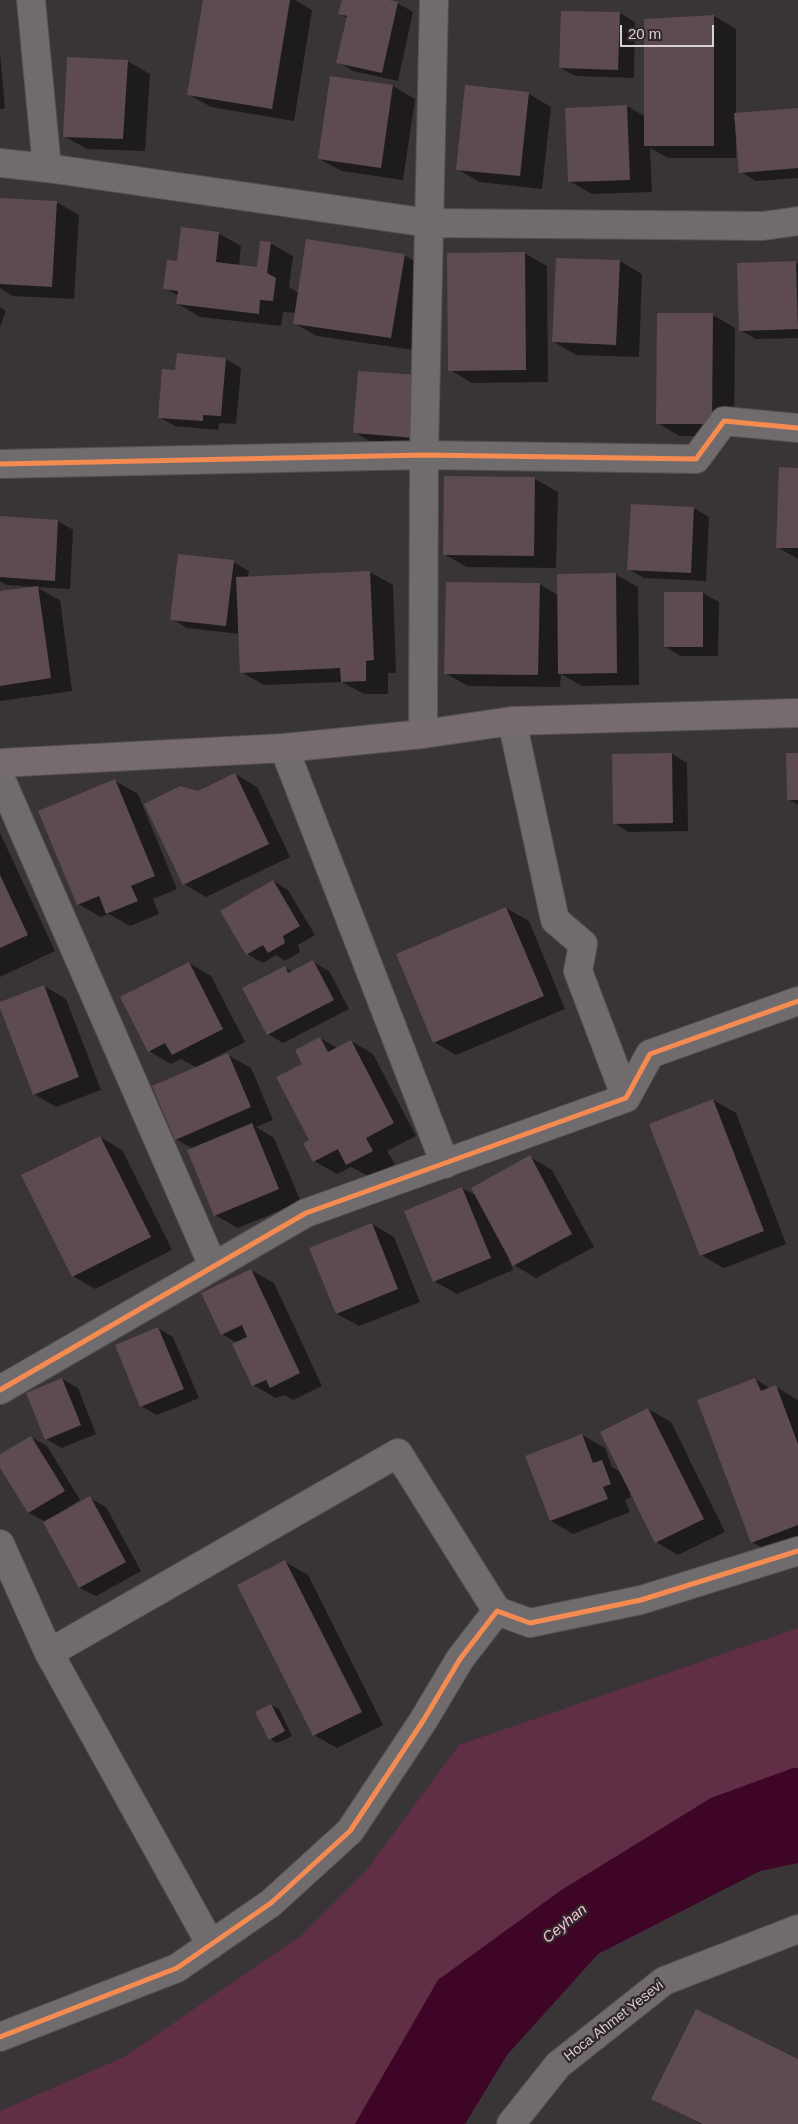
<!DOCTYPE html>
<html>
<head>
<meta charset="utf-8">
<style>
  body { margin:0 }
  #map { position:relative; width:798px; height:2124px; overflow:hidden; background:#393436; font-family:Arial,sans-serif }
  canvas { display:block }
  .scale { position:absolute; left:620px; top:25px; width:94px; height:22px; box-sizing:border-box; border:2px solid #d8d1d4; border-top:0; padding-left:6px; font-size:15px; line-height:18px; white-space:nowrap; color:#d8d1d4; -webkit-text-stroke:4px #32272b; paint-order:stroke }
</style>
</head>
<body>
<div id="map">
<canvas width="798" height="2124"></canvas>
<div class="scale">20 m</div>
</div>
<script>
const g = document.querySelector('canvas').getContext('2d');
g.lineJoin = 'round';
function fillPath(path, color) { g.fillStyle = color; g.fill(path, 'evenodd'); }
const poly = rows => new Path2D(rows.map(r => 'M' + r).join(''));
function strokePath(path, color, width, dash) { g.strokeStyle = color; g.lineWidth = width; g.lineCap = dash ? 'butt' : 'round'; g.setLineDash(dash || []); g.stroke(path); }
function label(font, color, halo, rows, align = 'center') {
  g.font = font + ' Arial,sans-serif'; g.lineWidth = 4.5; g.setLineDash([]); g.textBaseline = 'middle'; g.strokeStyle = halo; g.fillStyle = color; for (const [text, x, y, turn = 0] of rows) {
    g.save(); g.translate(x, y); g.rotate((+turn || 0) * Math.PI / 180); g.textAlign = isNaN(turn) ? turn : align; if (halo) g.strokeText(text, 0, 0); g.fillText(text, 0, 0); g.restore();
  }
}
fillPath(poly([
  [798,1628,798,1768,711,1798,560,1891,438,1980,355,2124,0,2124,0,2111,124,2057,302,1935,365,1872,459,1745]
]), '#602f46');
fillPath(poly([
  [793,1768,798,1768,798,1863,760,1871,598,1954,507,2055,465,2124,355,2124,438,1980,560,1891,711,1798]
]), '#3f0526');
fillPath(poly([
  [204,0,295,0,312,10,294,121,211,107,188,94],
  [343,0,383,0,397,3,413,12,398,81,353,71,338,62,348,18,340,14],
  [620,13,635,22,634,78,576,76,560,68],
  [714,16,736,29,736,115,798,109,798,178,756,181,741,172,738,140,736,140,736,158,668,158,650,148,652,192,592,194,569,181,627,106,646,117],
  [0,51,5,109,0,109],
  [127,61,150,74,145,151,87,149,64,136],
  [393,86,415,99,403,180,342,171,319,159],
  [467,87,529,94,551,107,542,189,480,182,457,169],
  [0,199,56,202,79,215,74,299,13,296,0,288],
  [218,233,241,246,239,266,258,268,270,243,293,256,289,287,299,293,404,255,426,268,414,350,317,336,294,323,296,313,283,312,281,326,200,317,178,304,179,296,164,288,178,263],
  [524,253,547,266,548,382,472,383,450,370],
  [620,261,642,274,639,357,576,355,554,342],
  [796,262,798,264,798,338,756,339,740,330],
  [0,307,6,311,0,327],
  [713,315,735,328,734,436,680,436,657,423],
  [226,359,241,368,236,424,219,423,218,430,175,426,159,417,176,371],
  [435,386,430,446,370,441,354,432],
  [798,469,798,559,777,547],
  [446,477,535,479,558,492,556,568,467,567,444,554],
  [632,505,694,508,709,517,706,581,644,578,628,569],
  [0,518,58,521,73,530,70,589,36,587,60,600,72,691,0,701,0,593,34,587,7,585,0,581],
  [233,562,249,571,248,577,370,572,393,585,396,673,388,673,388,694,364,694,342,682,264,685,241,672,240,634,187,628,172,619],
  [615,574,638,587,639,685,582,686,561,674,560,687,468,686,445,673,539,584,558,595],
  [666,593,703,593,719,602,718,656,681,656,665,647],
  [672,754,687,763,688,831,629,832,614,823],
  [798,754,798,805,788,799],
  [235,774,257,787,290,857,206,897,184,884,198,792],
  [115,781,138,794,177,889,153,899,159,914,130,926,109,914,101,917,78,904],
  [0,833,55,951,0,977],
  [273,881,288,890,315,935,298,945,300,952,285,961,276,955,263,963,247,954],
  [506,908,529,921,565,1009,456,1055,434,1042],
  [313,962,329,971,349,1009,283,1043,268,1034,284,967,293,972],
  [189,963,211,976,245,1042,204,1063,205,1065,228,1055,251,1068,273,1120,256,1127,274,1138,301,1202,238,1228,215,1215,193,1149,176,1139,197,1068,181,1059,171,1064,149,1051],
  [44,986,66,999,101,1090,56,1107,34,1094,0,1005],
  [320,1038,337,1048,351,1041,373,1054,416,1136,387,1151,395,1164,370,1177,351,1167,337,1174,314,1161,310,1140,303,1064],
  [713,1100,736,1113,786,1244,724,1268,701,1255],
  [100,1137,122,1150,172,1250,95,1289,73,1276],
  [530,1157,552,1170,594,1247,536,1278,514,1265,510,1259,509,1260,513,1270,457,1294,434,1281,462,1188,477,1196],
  [372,1224,394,1237,420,1302,359,1326,337,1314],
  [251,1270,274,1283,322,1386,293,1400,284,1395,276,1398,253,1385,237,1343,222,1334],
  [158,1328,173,1337,199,1398,157,1415,141,1406],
  [62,1379,78,1388,96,1434,62,1448,46,1439],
  [755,1379,771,1389,776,1387,798,1400,798,1546,775,1555,752,1542],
  [648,1409,671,1422,725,1532,678,1555,656,1542,633,1495,629,1495,631,1497,625,1500,630,1512,573,1534,551,1521,582,1435,605,1448,612,1467,622,1473],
  [31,1437,47,1446,80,1500,61,1512,62,1513,90,1498,106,1507,141,1571,96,1596,80,1588,46,1522,29,1513,0,1466,0,1456],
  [285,1562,308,1575,383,1725,337,1748,314,1735],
  [271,1705,279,1709,292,1736,277,1743,270,1739],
  [798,2060,798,2124,700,2124,653,2098]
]), '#0007');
fillPath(poly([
  [203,0,290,0,272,109,187,95],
  [342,0,389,0,398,2,382,73,336,63,347,16,338,14],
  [561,11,620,12,618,70,559,68],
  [714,15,714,146,644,146,644,19],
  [67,57,128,60,123,139,63,137],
  [330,76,393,85,381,168,318,159],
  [465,85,529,92,520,176,456,170],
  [627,105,630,180,568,182,565,108],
  [798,108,798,168,739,173,734,113],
  [0,198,57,201,52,287,0,284],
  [181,227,219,232,216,262,257,267,260,241,271,242,267,273,276,278,273,301,260,300,259,314,176,304,178,291,163,289,167,260,177,261],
  [306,239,405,254,391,338,293,324],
  [525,252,526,370,448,371,447,253],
  [556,258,620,260,616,345,552,342],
  [796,261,798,329,739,331,737,263],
  [657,313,713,313,712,424,656,424],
  [177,353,226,358,221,416,203,415,203,421,158,418,162,369,175,370],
  [358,371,420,375,415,438,353,433],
  [779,467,798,468,798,548,776,548],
  [444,476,535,477,534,556,443,555],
  [631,504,694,507,691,573,627,570],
  [0,516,58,520,55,581,0,577],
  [178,554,234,560,226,626,170,620],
  [370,571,374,660,366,661,366,681,341,682,340,668,240,673,236,577],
  [616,573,617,673,558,674,557,574],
  [446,582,540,583,538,675,444,674],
  [38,586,51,678,0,686,0,591],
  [664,592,703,592,703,647,664,647],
  [672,753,673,823,613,824,612,754],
  [786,753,798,753,798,800,787,800],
  [235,773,269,844,183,885,144,804,180,786,198,791],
  [115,779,155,876,131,886,138,901,106,914,99,896,77,905,38,811],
  [0,875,28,935,0,948],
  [273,880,300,926,283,936,285,943,268,953,263,945,246,955,220,911],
  [506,907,544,996,433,1043,396,954],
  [313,960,334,1000,267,1035,242,988,285,966,288,973],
  [189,962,223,1029,172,1055,165,1043,148,1052,120,997],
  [44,985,79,1077,33,1095,0,1008,0,1002],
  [320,1037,328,1052,351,1040,394,1123,366,1138,373,1151,346,1165,338,1149,313,1162,303,1143,309,1140,276,1077,302,1064,295,1050],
  [228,1053,251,1107,175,1140,152,1086],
  [713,1099,764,1231,700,1256,649,1124],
  [252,1123,279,1189,214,1216,187,1150],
  [100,1136,151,1237,72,1277,21,1175],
  [530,1155,572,1234,513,1266,471,1188],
  [462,1187,491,1258,433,1282,404,1211],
  [372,1223,398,1289,336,1314,309,1248],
  [251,1269,300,1373,270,1388,266,1380,252,1386,232,1344,247,1337,242,1325,221,1335,201,1293],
  [158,1327,184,1389,140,1407,115,1345],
  [62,1378,81,1425,45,1440,26,1393],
  [755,1378,761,1391,776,1385,798,1444,798,1525,751,1543,697,1400],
  [648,1408,704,1519,655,1543,600,1432],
  [582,1434,593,1463,602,1460,611,1484,603,1487,608,1499,550,1521,525,1456],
  [31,1436,65,1491,28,1513,0,1468,0,1454],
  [90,1496,126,1562,79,1588,43,1522],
  [285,1560,362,1712,313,1736,237,1585],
  [271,1704,285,1731,269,1740,255,1712],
  [696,2009,798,2059,798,2124,702,2124,651,2099]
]), '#5d4a53');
const minor = poly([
  [31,0,47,168],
  [0,163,47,168,429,223,763,226,798,221],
  [0,464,424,455,696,459,724,421,798,428],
  [512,721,555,920,583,944,578,971,626,1098],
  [423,734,424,455,434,0],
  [284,748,445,1164],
  [0,777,213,1266],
  [0,1390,306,1213,626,1098,650,1054,798,1001],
  [0,1544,49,1653,211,1945],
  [49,1653,398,1453,497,1611],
  [0,2037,177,1968,271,1903,350,1831,423,1721,460,1659,497,1611,530,1623,641,1600,798,1551],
  [511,2124,558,2065,664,1981,798,1929]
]);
const major = poly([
  [0,763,284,748,423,734,512,721,798,713]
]);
strokePath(minor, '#555052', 30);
strokePath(major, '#555052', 30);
strokePath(minor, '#706c6e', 28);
strokePath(major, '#766b70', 28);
strokePath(poly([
  [0,464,424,455,696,459,724,421,798,428],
  [0,1390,306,1213,626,1098,650,1054,798,1001],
  [0,2037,177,1968,271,1903,350,1831,423,1721,460,1659,497,1611,530,1623,641,1600,798,1551]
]), '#f68b52', 5);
label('14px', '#d8d1d4', '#32272b', [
  ["Hoca Ahmet Yesevi",614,2021,-38]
]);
label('italic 15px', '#f7c5d9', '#32272b', [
  ["Ceyhan",565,1924,-39]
]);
</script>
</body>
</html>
